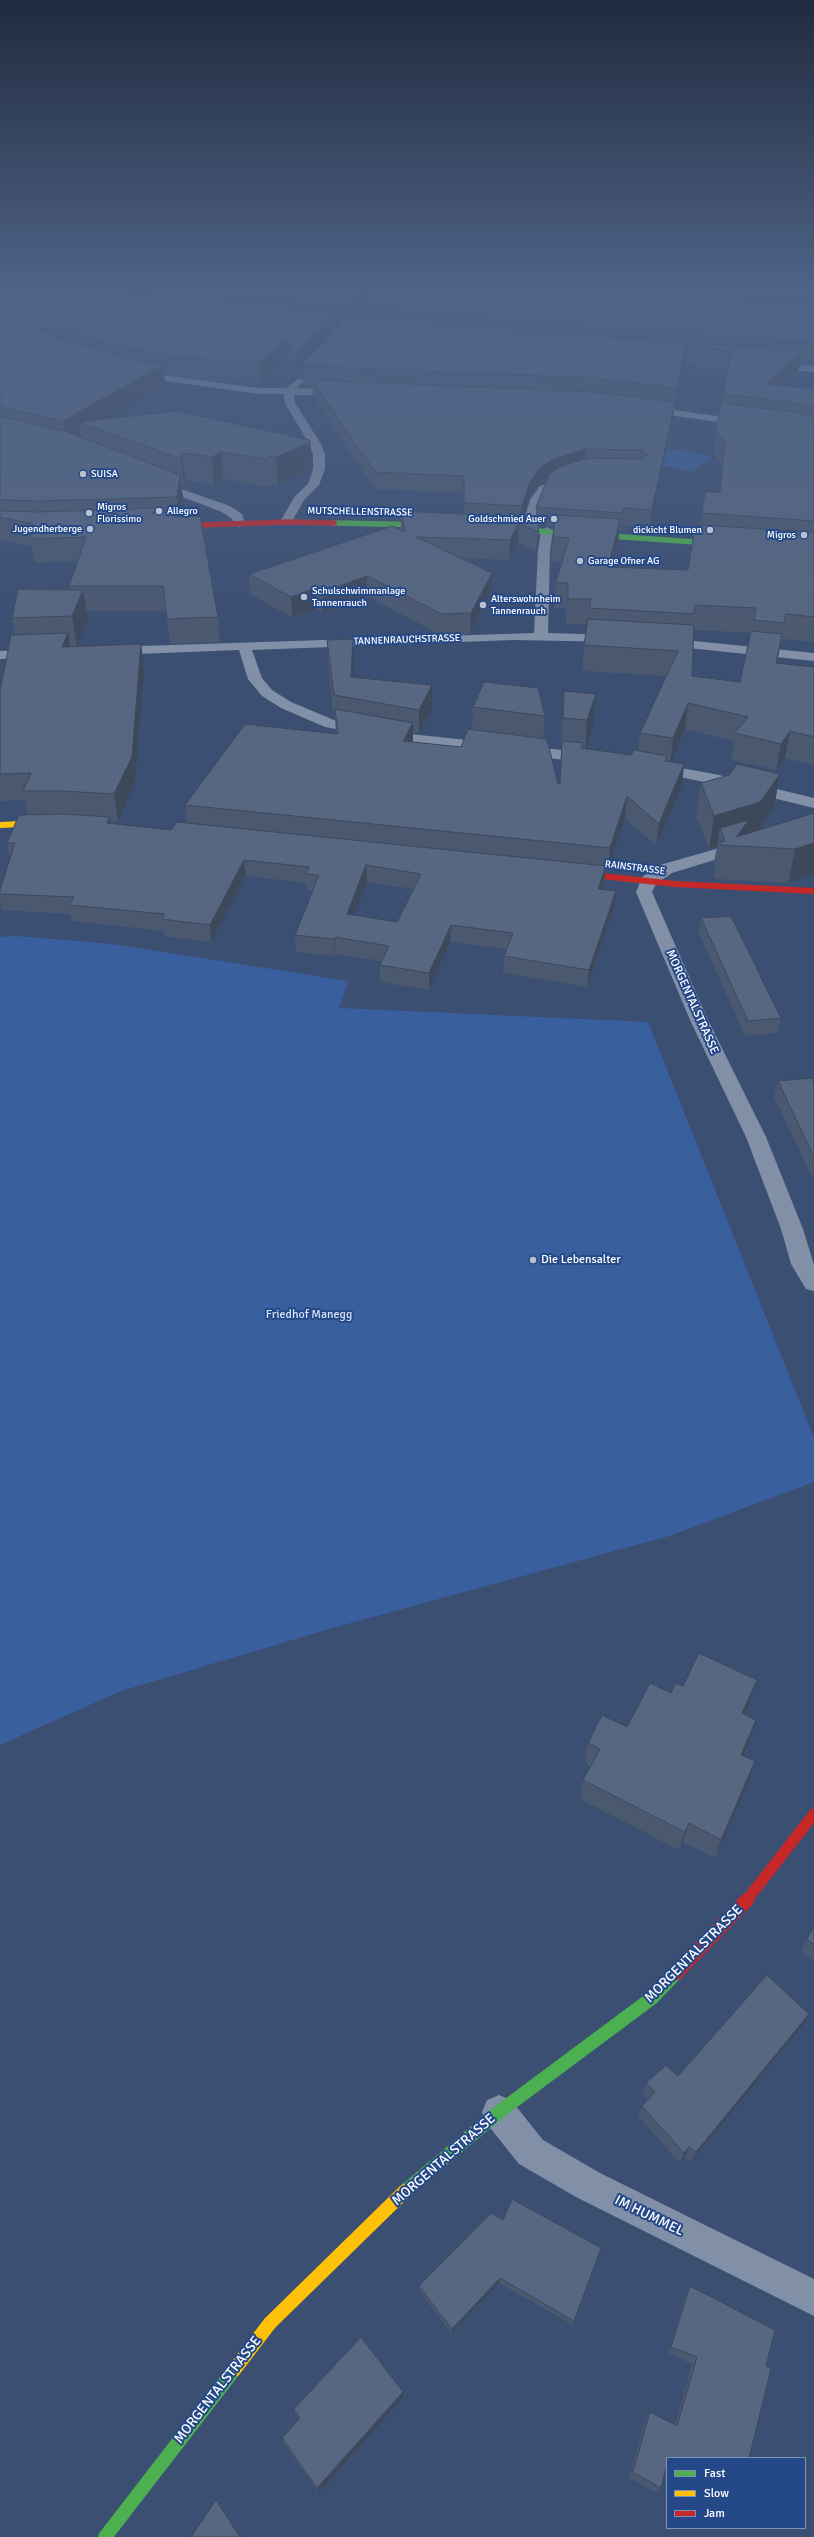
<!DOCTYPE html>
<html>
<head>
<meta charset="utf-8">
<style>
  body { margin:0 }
  #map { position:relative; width:814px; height:2537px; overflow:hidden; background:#3b4f72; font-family:Signika,sans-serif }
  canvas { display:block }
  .legend { position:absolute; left:666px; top:2457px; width:140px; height:72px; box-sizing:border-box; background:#254988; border:1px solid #7c92b8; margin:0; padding:5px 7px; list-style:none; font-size:12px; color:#fff }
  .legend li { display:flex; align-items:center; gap:8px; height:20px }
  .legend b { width:20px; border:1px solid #7c92b8 }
</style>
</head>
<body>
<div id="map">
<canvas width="814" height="2537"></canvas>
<ul class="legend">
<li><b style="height:5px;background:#4caf50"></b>Fast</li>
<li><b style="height:5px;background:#ffc107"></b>Slow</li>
<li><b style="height:5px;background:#c62828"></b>Jam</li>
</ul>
</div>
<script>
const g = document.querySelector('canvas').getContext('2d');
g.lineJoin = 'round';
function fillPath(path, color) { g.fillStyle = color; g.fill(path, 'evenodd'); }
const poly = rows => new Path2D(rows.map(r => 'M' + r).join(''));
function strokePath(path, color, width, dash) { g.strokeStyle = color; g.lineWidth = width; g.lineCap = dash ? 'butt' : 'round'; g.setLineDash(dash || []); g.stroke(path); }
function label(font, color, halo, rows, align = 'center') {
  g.font = font + ' Signika,sans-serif'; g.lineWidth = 4; g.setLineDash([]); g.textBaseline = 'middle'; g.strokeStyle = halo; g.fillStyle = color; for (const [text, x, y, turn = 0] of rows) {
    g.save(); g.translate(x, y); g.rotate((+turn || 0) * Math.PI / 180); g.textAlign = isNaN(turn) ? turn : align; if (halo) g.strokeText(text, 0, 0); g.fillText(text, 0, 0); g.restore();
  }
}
fillPath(poly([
  [650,450,680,450,712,457,691,471,651,464],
  [16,936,112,944,348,981,339,1008,648,1022,814,1438,814,1482,669,1536,329,1629,121,1691,0,1745,0,937]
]), '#3a5f9e');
fillPath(poly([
  [769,363,814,366,814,372,765,368,764,366,769,363],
  [134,371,258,388,286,388,299,378,304,381,297,388,346,390,346,394,342,395,294,395,295,403,321,444,325,455,325,469,319,485,304,500,290,525,282,525,280,522,295,496,308,484,313,469,313,455,309,444,285,403,284,394,258,394,130,376,130,372,134,371],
  [644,406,747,420,752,423,747,426,640,411,639,409,644,406],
  [570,472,576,475,574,477,547,491,542,500,531,533,523,533,521,530,530,500,539,487,570,472],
  [155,480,230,506,242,514,245,523,239,527,235,526,232,519,222,512,151,485,151,481,155,480],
  [547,527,553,531,550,550,548,633,616,635,621,636,623,639,621,642,513,640,252,650,262,678,272,690,291,702,334,720,410,734,591,753,599,758,596,761,591,763,410,742,325,727,281,708,262,696,248,679,239,650,112,655,105,651,112,647,534,633,538,550,541,531,547,527],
  [664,638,814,653,814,661,659,645,657,642,664,638],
  [36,650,41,651,43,654,41,657,0,659,0,651,36,650],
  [655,763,719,775,814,798,814,808,719,785,650,771,647,768,650,765,655,763],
  [744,841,752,846,750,849,672,873,656,884,652,892,708,1020,766,1137,803,1229,814,1265,814,1291,806,1289,791,1264,781,1229,746,1137,690,1020,636,892,642,877,660,865,744,841],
  [499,2095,511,2100,543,2140,600,2173,814,2279,814,2316,576,2197,519,2164,487,2124,482,2112,487,2100,499,2095]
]), '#8290a7');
strokePath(poly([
  [334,523,432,525],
  [510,529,723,544]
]), '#4caf50', 5.5);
strokePath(poly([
  [405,2191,499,2112,652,1998,676,1973],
  [105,2537,234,2370]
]), '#4caf50', 14);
strokePath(poly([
  [0,825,44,823]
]), '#ffc107', 6);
strokePath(poly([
  [234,2370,270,2323,405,2191]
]), '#ffc107', 14);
strokePath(poly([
  [172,526,286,522,334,523]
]), '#c62828', 5.5);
strokePath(poly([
  [574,873,675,884,814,891]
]), '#c62828', 6);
strokePath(poly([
  [746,1901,814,1814]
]), '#c62828', 11);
strokePath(poly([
  [676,1973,747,1900]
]), '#c62828', 14);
fillPath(poly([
  [0,287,814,287,814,364,800,363,798,372,784,386,814,389,814,642,782,639,777,663,814,667,814,765,785,758,776,770,731,760,734,741,685,729,671,762,684,764,682,786,656,846,625,818,608,870,605,870,604,883,602,889,616,891,614,908,587,987,503,973,504,956,506,949,450,942,429,990,380,982,380,965,382,961,335,954,335,956,296,952,295,935,313,891,307,891,306,883,246,876,211,942,165,936,164,931,72,921,70,914,2,910,0,899,0,890,10,859,7,843,28,815,25,800,0,801,0,691,15,635,12,618,69,590,69,586,78,561,34,563,32,547,0,540],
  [287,359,297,375,303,369,304,384,306,387,312,387,313,396,375,489,464,493,464,514,401,511,401,530,249,574,250,594,292,617,317,609,323,612,367,596,441,635,470,634,491,593,492,573,461,558,509,560,518,543,536,551,538,538,539,525,554,526,551,561,562,562,556,583,554,608,566,608,566,624,587,624,584,645,582,671,666,676,640,733,638,751,631,755,586,749,593,726,564,691,562,722,560,784,558,784,543,739,545,716,473,707,472,730,461,747,413,742,413,733,419,733,432,709,353,677,354,661,327,640,328,662,334,719,335,719,336,734,185,805,187,823,171,830,111,824,110,821,118,821,135,783,144,670,141,644,77,647,88,620,86,611,166,611,170,644,220,642,218,617,180,517,183,498,181,486,184,487,185,480,214,485,223,479,271,487,271,484,278,484,311,470,312,468,310,440,109,418,165,386,164,374,196,380,262,383],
  [684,364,727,372,721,403,716,429,713,452,722,464,719,492,702,513,700,525,696,534,688,570,612,567,618,543,619,531,621,531,622,526,650,528,673,419,674,410,675,410],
  [547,479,536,507,536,518,523,517,529,499,538,486],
  [694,630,751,633,740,682,692,676],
  [367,882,414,889,397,922,354,915],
  [780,774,774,807,758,831,814,813,788,883,715,879,714,876,716,866,714,862,717,847,709,849,696,816,701,783],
  [701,918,781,1018,778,1033,745,1036,699,933],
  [778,1081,814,1083,814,1181,774,1097],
  [757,1680,751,1701,744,1714,750,1740,743,1756,749,1781,715,1858,683,1842,679,1850,580,1799,583,1780,591,1766,585,1762,588,1743,627,1727,671,1693,683,1686],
  [814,1926,814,1961,801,1952,807,1939],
  [803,2025,691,2162,685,2157,680,2163,638,2116,642,2106,648,2099,643,2093,646,2083,678,2076],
  [503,2220,601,2248,573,2325,499,2283,451,2333,419,2290,419,2286],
  [690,2286,775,2330,667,2458,667,2475,665,2474,661,2488,657,2493,629,2478,646,2418,650,2412,675,2425,692,2364,668,2353,686,2294],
  [403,2398,319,2493,284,2444,282,2438,299,2420,296,2415,294,2409]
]), '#4b5970');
fillPath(poly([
  [146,287,155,287,157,306,129,307,127,288],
  [365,287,380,287,360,306,360,312,347,324,347,305],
  [339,312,340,332,303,363,303,369,297,375,296,354],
  [45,326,48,347,42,350,39,329],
  [286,339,287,359,262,383,261,362],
  [686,343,684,364,675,410,677,388],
  [802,351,798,372,770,400,767,384],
  [163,365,165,386,94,427,79,422,80,435,66,443,63,421],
  [675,402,673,419,650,528,652,510],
  [310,440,312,468,311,470,278,484,276,457],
  [586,449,585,466,550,478,538,486,529,499,521,524,522,506,530,482,539,469,551,460],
  [221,452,223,479,214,485,212,457],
  [182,453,185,480,184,487,181,459],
  [180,475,183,498,180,520,177,497],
  [163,508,166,531,151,513],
  [624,508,622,526,621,531,623,513],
  [540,518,538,538,536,551,538,532],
  [620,519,618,543,606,592,608,567],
  [519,523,518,543,509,560,510,540],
  [492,573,491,593,470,634,471,613],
  [367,576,367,596,323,612,323,592],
  [316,588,317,609,292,617,291,597],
  [83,590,88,620,77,647,72,616],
  [68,633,72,658,62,647],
  [353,639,354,661,352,700,351,677],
  [141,644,144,670,135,783,118,821,114,794],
  [432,685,432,709,419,733,419,710],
  [596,694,593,726,585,753,587,720],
  [688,703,685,729,670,765,673,738],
  [413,723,413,744,403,741],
  [790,731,785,758,776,770,781,744],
  [684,764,682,786,656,846,659,824],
  [780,774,774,807,755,836,725,841,720,828,717,847,709,849,714,816],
  [627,796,625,818,608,870,610,848],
  [110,817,112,834,107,823],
  [814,843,814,874,788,883,795,849],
  [244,860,246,876,211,942,210,925],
  [366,865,367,882,348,931,347,914],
  [606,866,604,883,597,905,598,889],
  [616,891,614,908,587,987,589,970],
  [451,925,450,942,429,990,429,973],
  [335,937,335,956,334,939],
  [757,1680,751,1701,736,1733,742,1713],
  [756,1720,750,1740,735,1774,741,1755],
  [755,1761,749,1781,715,1858,721,1840],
  [689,1823,683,1842,679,1850,685,1832],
  [809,2014,803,2025,691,2162,696,2152],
  [689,2147,685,2157,680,2163,684,2153],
  [500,2278,499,2283,451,2333,452,2329],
  [403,2392,403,2398,319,2493,317,2488]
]), '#3d485b');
const building = poly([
  [0,287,68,287,71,288,127,297,155,295,339,312,296,354,286,339,261,362,194,359,125,348,45,326,39,329,40,332,123,357,163,365,63,421,0,407,0,287],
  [117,287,146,287,127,288,117,287],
  [162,287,365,287,347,305,162,287],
  [379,287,538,287,608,293,814,305,814,343,527,322,360,306,379,287],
  [651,287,814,287,814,297,651,287],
  [352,314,527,331,802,351,767,384,814,389,814,408,796,403,723,394,731,352,686,343,677,388,595,378,305,366,303,363,352,314],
  [312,380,594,392,675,402,652,510,624,508,623,513,536,507,549,474,560,467,588,458,641,459,648,455,641,450,586,449,551,460,539,469,530,482,522,506,464,503,464,476,375,472,312,380],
  [721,403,794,412,814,417,814,521,702,513,705,492,720,492,725,442,716,429,721,403],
  [177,411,310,440,310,443,276,457,269,456,269,459,221,452,212,457,182,453,181,459,79,422,177,411],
  [0,416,52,428,49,430,56,429,67,432,180,475,177,497,37,501,0,500,0,416],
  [163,508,151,513,175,512,174,517,200,516,218,617,167,619,163,586,69,586,86,537,30,539,33,524,0,517,0,511,37,512,163,508],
  [401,511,540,518,538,532,519,523,510,540,416,537,492,573,471,613,442,614,367,576,323,592,316,588,291,597,249,574,392,526,405,532,401,511],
  [555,515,620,519,608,567,688,570,694,533,696,534,700,525,814,532,814,617,786,614,784,623,754,620,756,608,695,605,694,614,589,608,591,599,568,599,568,583,556,583,569,538,553,537,555,515],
  [18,589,83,590,72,616,12,618,18,589],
  [588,619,694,625,692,676,740,682,751,631,782,634,776,663,814,667,814,737,790,731,781,744,735,733,748,717,688,703,673,738,640,733,678,651,584,645,588,619],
  [68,633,62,647,141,644,132,757,114,794,62,791,23,791,31,773,0,774,0,691,11,635,68,633],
  [353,639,351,677,432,685,419,710,334,695,327,640,353,639],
  [484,682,538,688,545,716,473,707,484,682],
  [564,691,596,694,587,720,563,718,564,691],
  [335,709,413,723,403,741,461,747,468,729,547,739,558,784,560,784,562,741,583,743,581,748,631,755,634,750,667,756,665,761,684,764,659,824,627,796,610,848,185,805,245,724,338,734,335,709],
  [737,764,780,774,760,802,714,816,701,783,729,775,737,764],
  [814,813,814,843,795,849,720,845,720,842,725,841,720,828,749,820,736,837,814,813],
  [63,814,110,817,107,823,171,830,177,822,606,866,598,889,616,891,589,970,504,956,513,933,451,925,429,973,380,965,389,946,335,937,334,939,295,935,319,875,306,874,309,867,244,860,210,925,162,919,165,914,69,905,74,897,0,894,0,890,15,843,7,843,19,815,63,814],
  [366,865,421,874,397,922,347,914,366,865],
  [731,916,781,1018,748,1021,701,918,731,916],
  [812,1078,814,1083,814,1157,778,1081,812,1078],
  [699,1653,757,1680,742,1713,756,1720,741,1755,755,1761,721,1840,689,1823,685,1832,583,1780,600,1749,588,1743,602,1715,627,1727,650,1683,671,1693,676,1683,683,1686,699,1653],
  [814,1926,814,1945,807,1939,814,1926],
  [767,1975,809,2014,696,2152,689,2147,684,2153,642,2106,655,2092,646,2083,666,2065,678,2076,767,1975],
  [512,2199,601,2248,574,2321,500,2278,452,2329,419,2286,491,2213,503,2220,512,2199],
  [690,2286,775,2330,766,2366,771,2369,749,2458,667,2458,667,2468,666,2468,661,2488,633,2472,650,2412,677,2426,697,2357,671,2347,690,2286],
  [361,2337,403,2392,317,2488,282,2438,300,2418,294,2409,361,2337],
  [216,2500,240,2537,191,2537,216,2500]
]);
fillPath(building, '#576782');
strokePath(building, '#3d485b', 1);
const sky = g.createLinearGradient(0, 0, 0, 642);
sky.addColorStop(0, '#202b3f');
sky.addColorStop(0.45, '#4f6387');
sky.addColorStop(1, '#4f638700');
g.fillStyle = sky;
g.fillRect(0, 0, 814, 642);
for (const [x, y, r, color] of [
  [83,474,4,"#bac1ce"],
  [159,511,4,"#bac1ce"],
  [89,513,4,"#bac1ce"],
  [554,519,4,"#bac1ce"],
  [90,529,4,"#bac1ce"],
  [710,530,4,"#bac1ce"],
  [804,535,4,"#bac1ce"],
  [580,561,4,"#bac1ce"],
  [304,597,4,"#bac1ce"],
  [483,605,4,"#bac1ce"],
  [533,1260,4,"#bac1ce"]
]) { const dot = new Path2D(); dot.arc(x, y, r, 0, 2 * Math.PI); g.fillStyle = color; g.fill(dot); strokePath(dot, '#254988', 1.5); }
label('10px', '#fff', '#254988', [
  ["SUISA",91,474],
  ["Migros",97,507],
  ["Florissimo",97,519],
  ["Allegro",167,511],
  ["Goldschmied Auer",546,519,"right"],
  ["Jugendherberge",82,529,"right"],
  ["dickicht Blumen",702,530,"right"],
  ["Migros",796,535,"right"],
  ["Garage Ofner AG",588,561],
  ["Schulschwimmanlage",312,591],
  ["Tannenrauch",312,603],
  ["Alterswohnheim",491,599],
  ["Tannenrauch",491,611]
], 'left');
label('10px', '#fff', '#254988', [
  ["MUTSCHELLENSTRASSE",360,512,1],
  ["TANNENRAUCHSTRASSE",407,640,-2],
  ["RAINSTRASSE",635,868,7]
]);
label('12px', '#fff', '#254988', [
  ["MORGENTALSTRASSE",692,1002,66]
]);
label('12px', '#fff', '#254988', [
  ["Die Lebensalter",541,1260]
], 'left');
label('12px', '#d5e2f7', '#254988', [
  ["Friedhof Manegg",309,1315]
]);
label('14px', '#fff', '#254988', [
  ["MORGENTALSTRASSE",694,1954,-45],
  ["MORGENTALSTRASSE",444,2160,-41],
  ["IM HUMMEL",649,2216,26],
  ["MORGENTALSTRASSE",218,2390,-52]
]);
</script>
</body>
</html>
